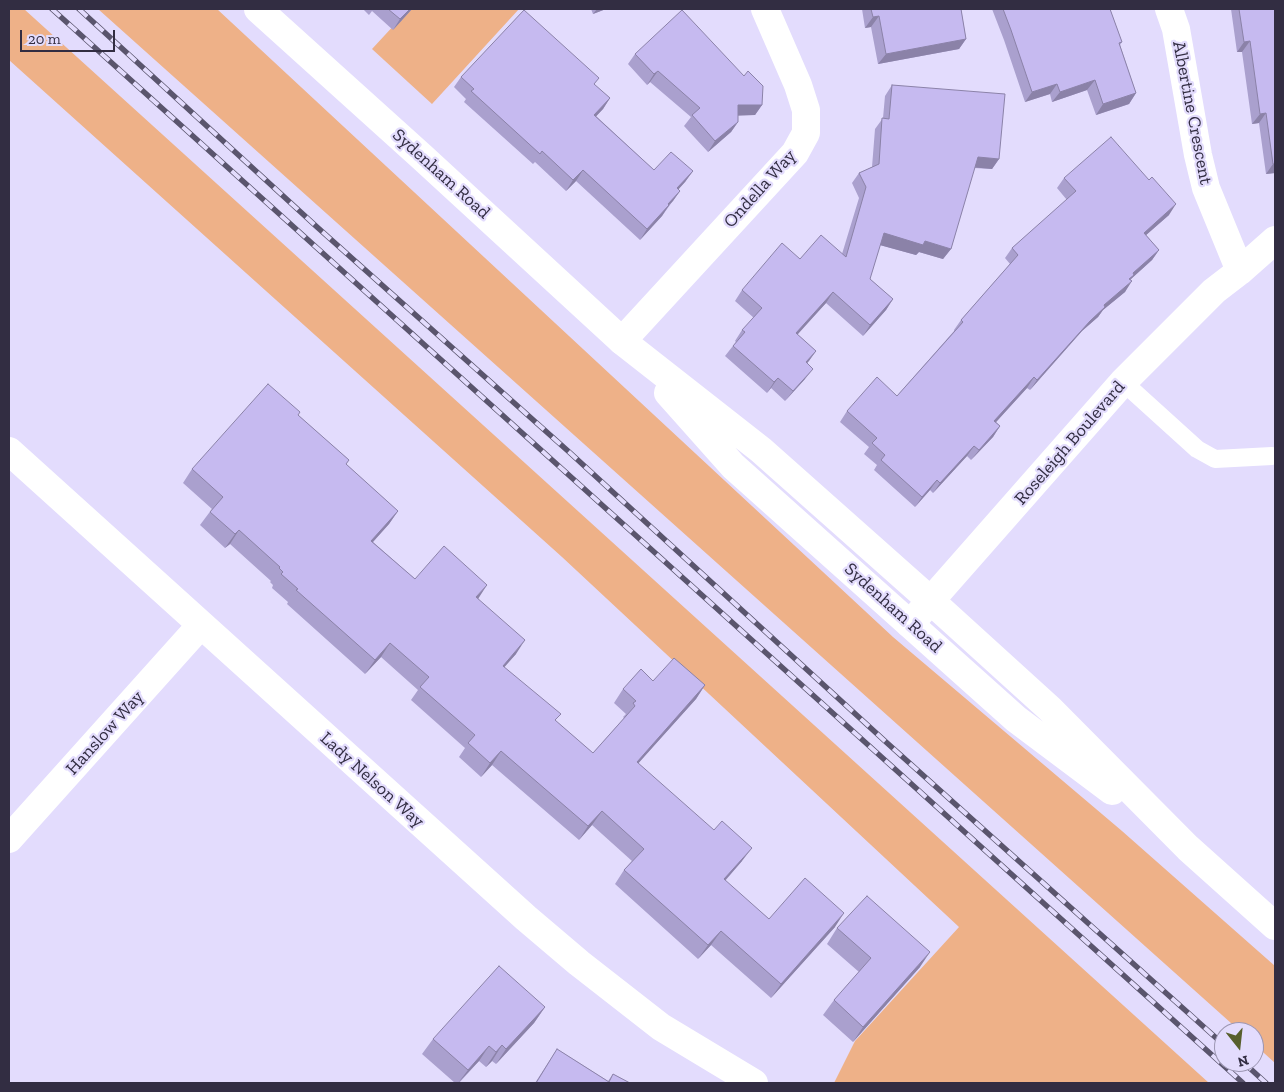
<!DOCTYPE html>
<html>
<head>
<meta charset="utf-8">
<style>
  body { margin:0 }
  #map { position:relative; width:1284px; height:1092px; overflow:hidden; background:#e3dcfd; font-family:"Zilla Slab",serif }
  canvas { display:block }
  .frame { position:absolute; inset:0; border:10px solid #322d42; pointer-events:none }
  .north { position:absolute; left:1214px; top:1022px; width:50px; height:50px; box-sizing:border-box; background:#e3dcfd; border:1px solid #9c96b2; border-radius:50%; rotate:164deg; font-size:14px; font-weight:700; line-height:20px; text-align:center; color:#322d42 }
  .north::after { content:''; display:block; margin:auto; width:18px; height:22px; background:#585f2d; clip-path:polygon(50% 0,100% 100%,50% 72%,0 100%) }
  .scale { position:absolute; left:20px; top:30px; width:95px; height:22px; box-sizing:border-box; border:2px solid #322d42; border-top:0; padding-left:6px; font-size:15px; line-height:18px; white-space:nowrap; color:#322d42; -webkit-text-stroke:4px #e3dcfd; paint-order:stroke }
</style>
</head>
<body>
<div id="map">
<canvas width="1284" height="1092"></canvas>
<div class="frame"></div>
<div class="north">N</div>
<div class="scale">20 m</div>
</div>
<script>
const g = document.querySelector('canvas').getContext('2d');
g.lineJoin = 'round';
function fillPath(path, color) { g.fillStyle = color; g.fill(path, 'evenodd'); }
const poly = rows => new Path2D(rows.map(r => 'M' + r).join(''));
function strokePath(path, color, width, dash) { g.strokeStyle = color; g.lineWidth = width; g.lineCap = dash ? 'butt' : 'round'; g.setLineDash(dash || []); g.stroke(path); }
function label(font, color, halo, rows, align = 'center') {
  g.font = font + ' "Zilla Slab",serif'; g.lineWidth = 4.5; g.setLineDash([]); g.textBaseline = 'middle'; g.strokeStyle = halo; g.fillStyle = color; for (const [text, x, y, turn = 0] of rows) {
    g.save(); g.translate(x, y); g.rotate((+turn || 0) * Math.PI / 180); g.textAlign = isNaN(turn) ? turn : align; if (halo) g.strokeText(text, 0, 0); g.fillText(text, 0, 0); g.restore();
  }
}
fillPath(poly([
  [9,9,24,9,1209,1083,834,1083,855,1041,959,927,562,557,9,60],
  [98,9,217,9,893,637,1122,831,1275,966,1275,1063,1254,1044,1254,1032,1241,1032],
  [409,9,519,9,432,104,372,49]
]), '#eeb188');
strokePath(poly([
  [1123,382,1197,449,1215,459,1272,456]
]), '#fff', 18);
strokePath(poly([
  [1169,9,1176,29,1198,155,1206,188,1240,271],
  [622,341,795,153,806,133,806,110,798,85,765,9],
  [9,451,526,918,579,963,661,1027,754,1083],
  [910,624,1123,382,1214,291,1240,271,1275,240],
  [9,839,200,626]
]), '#fff', 28);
strokePath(poly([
  [258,9,422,157,622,341,761,450,931,601,1050,709,1188,848,1275,926],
  [668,393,733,466,1016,719,1112,791]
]), '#fff', 28);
const rail = poly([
  [52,9,1243,1083],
  [79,9,317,227,568,451,886,742,1224,1045],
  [1243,1062,1266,1083]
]);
strokePath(rail, '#5a556d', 5.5);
strokePath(rail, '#e3dcfd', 4, [11]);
fillPath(poly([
  [363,9,412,9,393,30,372,11,369,15],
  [591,9,606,9,593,14],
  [862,9,961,9,966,39,959,49,878,64,871,27,865,28],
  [992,9,1110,9,1122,42,1120,45,1136,93,1129,104,1096,115,1087,90,1052,102,1050,94,1025,102,1004,40],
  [1231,9,1275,9,1275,173,1266,174,1259,123,1252,124,1242,52,1237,52],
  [635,54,762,105,755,115,738,115,738,122,731,132,708,152,684,126,691,117,650,82,647,85,628,64],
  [461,77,599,78,594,84,610,98,603,109,596,116,654,170,693,171,685,182,678,189,680,191,662,216,640,240,576,181,566,191,535,162,533,164,464,102,466,99,454,87],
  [892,85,999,159,992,169,974,168,951,249,943,259,919,252,916,255,880,245,870,279,893,299,886,310,863,336,826,303,797,334,816,351,807,363,805,379,785,401,771,388,767,393,725,356,736,342,735,341,742,330,754,318,735,301,742,290,800,259,842,254,859,198,852,183,859,173,872,167,875,129,883,118,885,96],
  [1064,178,1169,215,1146,235,1159,250,1152,260,1131,279,1125,292,1103,310,1098,317,1082,331,1030,390,1027,388,996,422,1000,426,993,437,971,460,967,456,933,493,930,490,915,507,874,470,877,465,864,454,869,447,840,422,847,411,897,396,954,331,954,330,961,320,1010,264,1005,258,1012,248,1067,200,1057,188],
  [298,415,349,460,346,464,398,511,389,524,373,542,415,579,478,598,516,654,504,667,556,721,593,753,624,718,623,717,626,714,614,703,623,689,653,681,705,685,696,699,638,763,742,861,725,881,769,919,835,927,771,998,711,945,698,959,615,884,624,870,632,861,592,825,579,840,492,765,481,777,459,757,465,748,411,700,418,690,381,657,365,674,287,604,288,602,272,588,273,585,270,582,271,581,230,544,225,548,200,525,212,509,183,483,192,469],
  [837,928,920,967,853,1042,823,1015,834,1000,859,972,827,944],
  [545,1007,534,1023,496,1064,492,1061,486,1067,479,1061,459,1083,455,1083,422,1054,433,1039],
  [557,1049,608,1081,613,1074,630,1083,535,1083]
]), '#aaa0ce');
fillPath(poly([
  [410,9,412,9,393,30,400,19],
  [597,9,606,9,593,14],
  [879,16,871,27,865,28,873,17],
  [966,39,959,49,878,64,886,54],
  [1250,41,1242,52,1237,52,1244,42],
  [658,71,650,82,647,85,654,74],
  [1095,80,1087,90,1052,102,1060,92],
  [1057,84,1050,94,1025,102,1032,92],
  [1136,93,1129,104,1096,115,1103,104],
  [610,98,603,109,587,126,594,115],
  [738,105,762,105,755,115,731,116],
  [1266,113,1259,123,1252,124,1260,114],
  [738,122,731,132,708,152,715,141],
  [978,157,999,159,992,169,970,167],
  [1273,164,1275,164,1275,173,1266,174],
  [583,170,576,181,566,191,573,180],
  [693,171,685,182,670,199,677,188],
  [680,191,673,201,660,214,668,204],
  [1176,204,1169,215,1137,243,1144,233],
  [669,205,662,216,640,240,647,229],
  [884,233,925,241,951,249,943,259,919,252,916,255,876,244],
  [1159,250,1152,260,1131,279,1127,285,1133,273],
  [1132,281,1125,292,1103,310,1098,317,1082,331,1030,390,1037,380,1104,305],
  [833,292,826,303,789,344,796,333],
  [893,299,886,310,863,336,870,325],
  [816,351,809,361,798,373,806,362],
  [813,369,805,379,785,401,793,391],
  [1034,377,1027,388,987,432,994,421],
  [778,378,771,388,767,393,774,382],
  [1000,426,993,437,971,460,979,450],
  [974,446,967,456,933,493,940,483],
  [937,480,930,490,915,507,922,497],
  [398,511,389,524,362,554,371,541],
  [239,530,230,544,225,548,235,534],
  [487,585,478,599,476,597],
  [525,640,516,654,493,680,503,666],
  [390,643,381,657,365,674,375,660],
  [705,685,696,699,627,776,637,762],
  [501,751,492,765,481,777,490,763],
  [602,811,592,825,579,840,588,826],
  [752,848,742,861,714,893,724,879],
  [844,913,835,927,771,998,781,984],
  [721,931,711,945,698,959,708,945],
  [930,952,920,967,853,1042,863,1027],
  [545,1007,534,1023,496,1064,506,1049],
  [502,1045,492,1061,486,1067,496,1052],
  [489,1046,479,1061,458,1083,468,1070]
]), '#8b82a8');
const building = poly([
  [388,9,410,9,400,19,388,9],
  [871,9,961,9,966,39,886,54,879,16,873,17,871,9],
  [1003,9,1110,9,1122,42,1119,43,1136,93,1103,104,1095,80,1060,92,1057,84,1032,92,1011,30,1003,9],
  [1239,9,1275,9,1275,164,1273,164,1266,113,1260,114,1250,41,1244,42,1239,9],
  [524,10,599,78,594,84,610,98,594,115,654,170,671,152,693,171,677,188,680,191,668,204,669,205,647,229,583,170,573,180,542,151,540,154,471,91,474,89,461,77,524,10],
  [682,10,744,76,748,71,763,86,762,105,738,105,738,122,715,141,692,115,700,108,658,71,654,74,635,54,682,10],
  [892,85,1005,94,999,159,978,157,951,249,925,241,923,245,884,233,870,279,893,299,870,325,833,292,796,333,816,351,806,362,813,369,793,391,778,378,774,382,733,346,745,332,742,330,762,308,742,290,782,243,800,259,821,235,846,257,866,187,859,173,879,164,882,118,889,119,892,85],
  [1111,137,1149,180,1152,177,1176,204,1144,233,1159,250,1133,273,1134,275,1129,279,1132,281,1104,305,1105,307,1090,321,1037,380,1034,377,994,421,1000,426,979,450,974,446,940,483,937,480,922,497,881,460,885,455,872,443,877,438,847,411,877,377,897,396,963,322,961,320,1018,255,1012,248,1076,191,1064,178,1111,137],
  [268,384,300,412,298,415,349,460,346,464,398,511,371,541,415,579,444,546,487,585,476,597,525,640,503,666,561,714,555,720,593,753,635,706,633,703,636,701,623,689,641,669,653,681,674,658,705,685,637,762,714,830,722,821,752,848,724,879,769,919,805,878,844,913,781,984,721,931,708,945,624,870,644,849,602,811,588,826,501,751,490,763,468,743,475,735,420,687,429,677,390,643,375,660,296,590,298,589,281,574,283,572,279,568,280,567,239,530,235,534,210,512,223,497,192,469,268,384],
  [867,896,930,952,863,1027,834,1000,871,958,837,928,867,896],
  [499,966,545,1007,506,1049,502,1045,496,1052,489,1046,468,1070,433,1039,499,966],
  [557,1049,609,1082,613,1074,630,1083,536,1083,557,1049]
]);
fillPath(building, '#c6baf0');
strokePath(building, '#8b82a8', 1);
label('18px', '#322d42', '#e3dcfd', [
  ["Albertine Crescent",1192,113,79],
  ["Sydenham Road",441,174,42],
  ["Ondella Way",760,189,-48],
  ["Roseleigh Boulevard",1070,443,-49],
  ["Sydenham Road",893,608,42],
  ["Hanslow Way",105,733,-48],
  ["Lady Nelson Way",372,780,42]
]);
</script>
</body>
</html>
